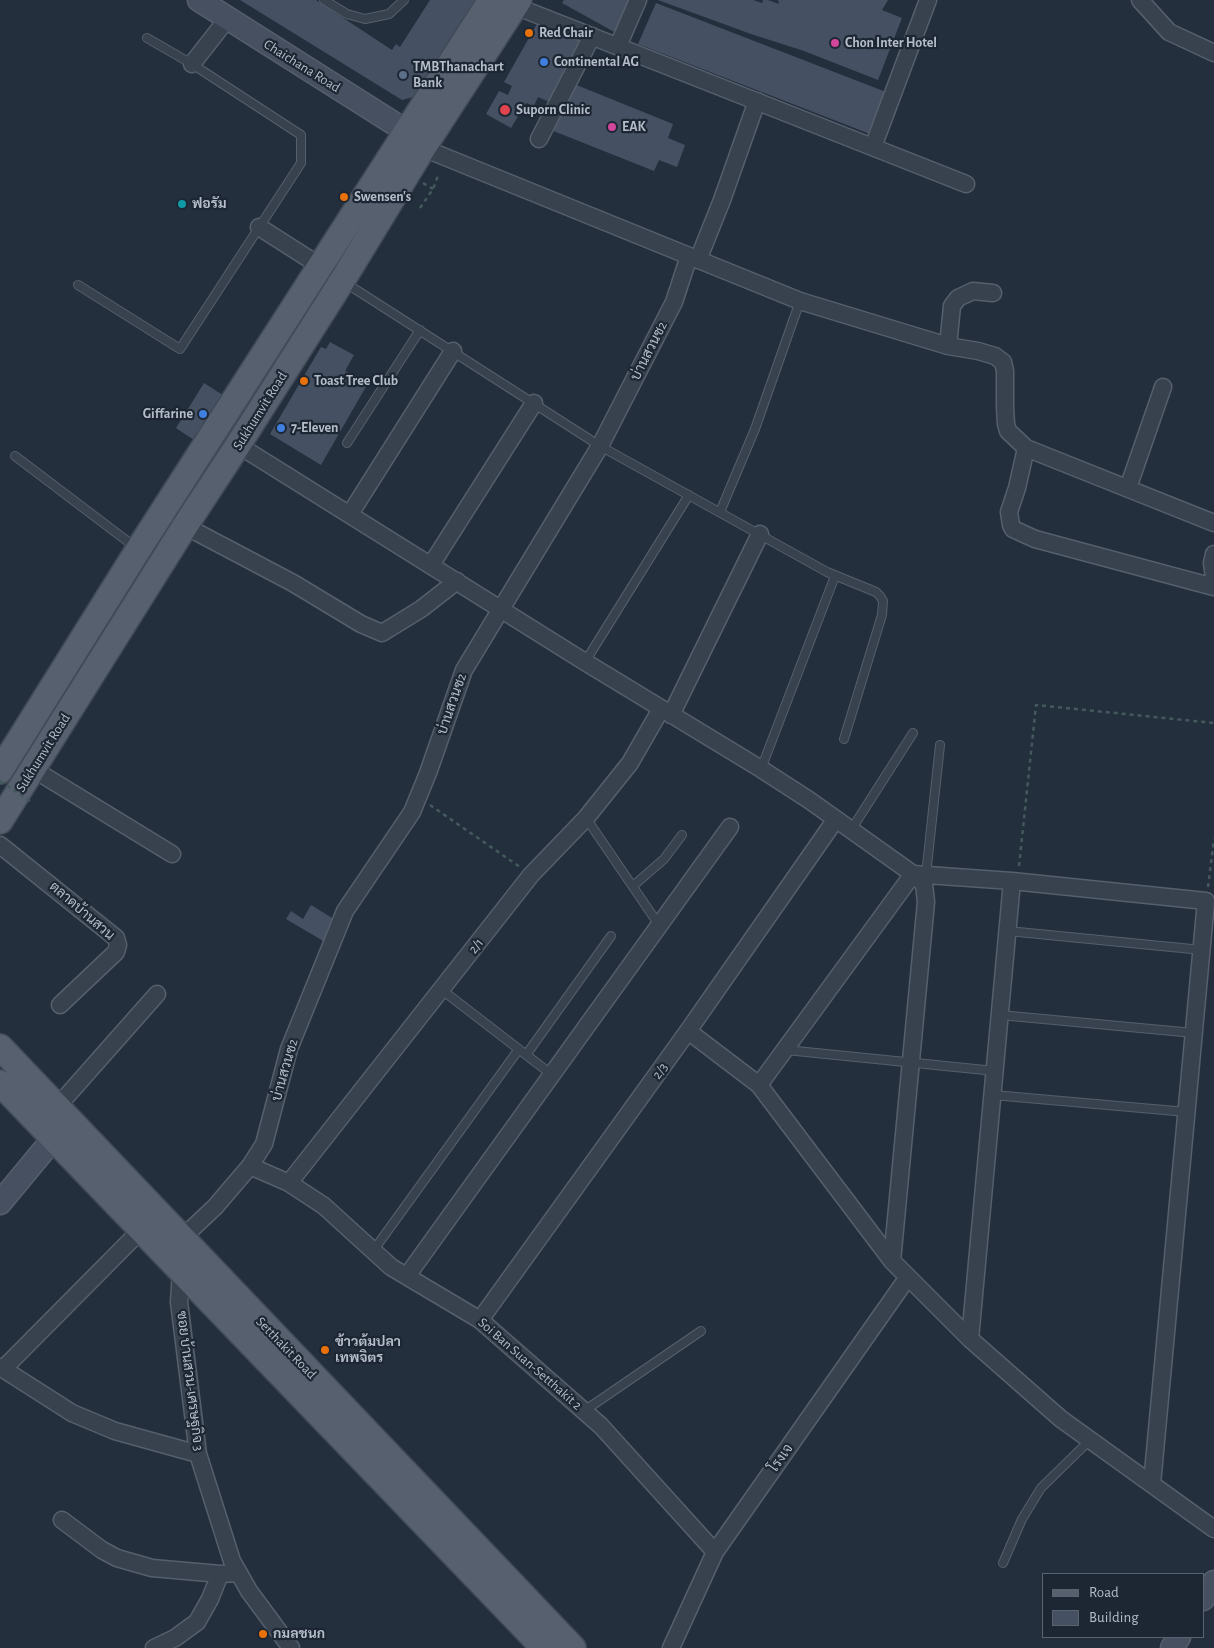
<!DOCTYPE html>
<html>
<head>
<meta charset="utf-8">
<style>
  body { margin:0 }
  #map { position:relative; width:1214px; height:1648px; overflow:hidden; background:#242f3e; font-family:"Alegreya Sans",sans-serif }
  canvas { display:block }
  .legend { position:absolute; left:1042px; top:1573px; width:162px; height:65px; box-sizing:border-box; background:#1d2633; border:1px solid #59626f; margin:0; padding:6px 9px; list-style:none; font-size:15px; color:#b4bcc9 }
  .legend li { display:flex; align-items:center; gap:10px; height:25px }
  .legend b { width:25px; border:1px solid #59626f }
</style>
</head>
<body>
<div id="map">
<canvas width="1214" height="1648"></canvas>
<ul class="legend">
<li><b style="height:6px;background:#56606e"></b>Road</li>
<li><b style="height:14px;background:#455162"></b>Building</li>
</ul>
</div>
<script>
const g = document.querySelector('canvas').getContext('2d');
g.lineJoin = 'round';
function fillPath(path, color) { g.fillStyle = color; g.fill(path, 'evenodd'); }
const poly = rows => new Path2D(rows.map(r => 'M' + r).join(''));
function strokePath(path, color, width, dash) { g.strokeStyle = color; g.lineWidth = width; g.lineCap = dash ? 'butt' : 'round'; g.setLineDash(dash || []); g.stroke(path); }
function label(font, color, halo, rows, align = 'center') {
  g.font = font + ' "Alegreya Sans",Sarabun,sans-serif'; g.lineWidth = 4.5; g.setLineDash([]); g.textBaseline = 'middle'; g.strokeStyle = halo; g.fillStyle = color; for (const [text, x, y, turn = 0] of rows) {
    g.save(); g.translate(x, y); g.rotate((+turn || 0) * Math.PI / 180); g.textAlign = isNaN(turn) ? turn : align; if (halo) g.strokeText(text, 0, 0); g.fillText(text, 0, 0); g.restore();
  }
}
fillPath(poly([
  [240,0,316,0,392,50,396,44,400,47,430,0,477,0,417,96,402,100],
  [564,0,634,0,618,34,562,3],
  [658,0,753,0,762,3,763,0,768,0,779,4,778,0,888,0,882,10,902,18,878,80,804,51,751,34],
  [656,3,886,92,870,134,638,44],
  [538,22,583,41,552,103,538,97,534,106,526,103,511,128,486,114,499,91,508,95,512,86,504,82],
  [574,84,673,124,668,138,685,145,677,167,659,160,654,171,551,130],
  [330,342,354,355,345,371,368,383,321,465,270,434,321,347,326,349],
  [204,383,229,399,200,444,176,428],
  [311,905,337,921,325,942,286,919,291,911,303,919]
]), '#455162');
const lane = poly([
  [324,0,347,14,365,19,389,14,404,0],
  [344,282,600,446,827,572,876,592,880,596,883,601,882,615,844,739],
  [78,285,180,349,301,163,301,135,192,64,147,38],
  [347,443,420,330],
  [15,456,135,547],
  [720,512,755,429,800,301],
  [585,662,689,495],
  [761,769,835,576],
  [586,818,659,925],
  [851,830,913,733],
  [926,875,940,745],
  [633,886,664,859,682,835],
  [1008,931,1202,950],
  [442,990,551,1074],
  [1000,1015,1194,1033],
  [786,1050,995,1071],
  [526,1055,611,936],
  [993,1095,1187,1112],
  [373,1251,519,1049],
  [584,1411,701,1331],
  [1003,1563,1022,1519,1041,1488,1090,1440]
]);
const street = poly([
  [1140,0,1169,32,1214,53],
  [515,6,966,184],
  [618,46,638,0],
  [192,64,228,18],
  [539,139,592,36],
  [873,147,928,0],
  [423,148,800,301,948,346,978,351,995,356,1003,362,1005,371,1005,407,1006,424,1008,431,1026,448,1214,523],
  [259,227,320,266],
  [698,260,722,200,757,101],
  [948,346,952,306,958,298,973,291,993,293],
  [238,445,585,662,761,769,809,800,913,874,924,884,926,902,892,1261],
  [1026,448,1017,488,1009,512,1011,525,1013,529,1035,539,1214,587],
  [1128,488,1163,387],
  [350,514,453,351],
  [185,526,293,583,361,624,382,633,421,609,457,581],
  [1214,554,1212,563,1214,578],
  [431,565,534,403],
  [671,715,760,534],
  [33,769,172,854],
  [0,845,116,938,118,945,116,952,60,1005],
  [913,874,1012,881,1206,901,1152,1484],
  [688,1031,759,1085,892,1261,970,1339,1061,1419,1214,1529],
  [759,1085,913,874],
  [57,1107,157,994],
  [250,1166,289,1183,324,1206,391,1267,480,1320,601,1426,715,1552],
  [289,1183,531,875,586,818,630,763,661,709],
  [182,1238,215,1207,250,1166,264,1144,289,1049,345,911,412,812,428,773,464,670,600,446,674,302,689,256],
  [181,1271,179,1302,198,1454,232,1561,249,1591,291,1648],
  [407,1276,730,827],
  [480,1320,688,1031,836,819],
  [970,1339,1012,881],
  [0,1367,72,1413,115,1431,198,1454],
  [3,1369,141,1230],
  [62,1520,102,1550,117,1558,152,1568,220,1574,239,1573],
  [154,1648,175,1638,197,1622,210,1599,220,1574],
  [671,1648,715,1552,908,1277]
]);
const secondary = poly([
  [199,0,406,131],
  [0,1203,53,1139],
  [1203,1599,1214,1582],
  [1172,1648,1179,1637]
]);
const primary = poly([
  [0,771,138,550,491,0],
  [0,821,185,526,238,445,342,281,423,148,519,0],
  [0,1047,573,1648],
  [0,1083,544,1648]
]);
strokePath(lane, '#565f6c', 10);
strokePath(street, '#565f6c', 19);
strokePath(secondary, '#565f6c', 25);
strokePath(primary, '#414a57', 28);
strokePath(poly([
  [423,183,433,189],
  [420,208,433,189,439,173],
  [430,805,520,867],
  [1019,866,1036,705,1214,723],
  [1208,887,1214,839]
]), '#44595c', 2.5, [4, 4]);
strokePath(lane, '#38414e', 8);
strokePath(street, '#38414e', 16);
strokePath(secondary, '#465061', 22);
strokePath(primary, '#56606e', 25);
strokePath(poly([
  [0,781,30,801]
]), '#44595c', 2.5, [4, 4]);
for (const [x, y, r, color] of [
  [529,33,5,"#e8710a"],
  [835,43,5,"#d1479c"],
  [544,62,5,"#3f7fe0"],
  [403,75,5,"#5c6f8a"],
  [505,110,6,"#e0444e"],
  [612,127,5,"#d1479c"],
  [344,197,5,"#e8710a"],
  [182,204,5,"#0f9aa8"],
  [304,381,5,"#e8710a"],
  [203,414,5,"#3f7fe0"],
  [281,428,5,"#3f7fe0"],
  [325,1350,5,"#e8710a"],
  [263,1634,5,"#e8710a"]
]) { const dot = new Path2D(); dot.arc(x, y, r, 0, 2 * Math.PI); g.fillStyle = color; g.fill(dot); strokePath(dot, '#1d2633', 2); }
label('bold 14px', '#b4bcc9', '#1d2633', [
  ["Red Chair",539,33],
  ["Chon Inter Hotel",845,43],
  ["Continental AG",554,62],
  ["TMBThanachart",413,67],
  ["Bank",413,83],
  ["Suporn Clinic",516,110],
  ["EAK",622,127],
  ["Swensen's",354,197],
  ["ฟอรัม",192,204],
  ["Toast Tree Club",314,381],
  ["Giffarine",193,414,"right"],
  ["7-Eleven",291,428],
  ["ข้าวต้มปลา",335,1342],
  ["เทพจิตร",335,1358],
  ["กมลชนก",273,1634]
], 'left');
label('14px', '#b4bcc9', '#1d2633', [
  ["Chaichana Road",302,66,32],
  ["บ่านสวนซ2",649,351,-63],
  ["Sukhumvit Road",260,411,-58],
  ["บ่านสวนซ2",452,704,-71],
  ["Sukhumvit Road",43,753,-58],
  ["ตลาดบ้านสวน",82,911,41],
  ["2/1",476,946,-52],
  ["บ่านสวนซ2",285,1070,-74],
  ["2/3",660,1071,-54],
  ["Setthakit Road",286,1348,46],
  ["Soi Ban Suan-Setthakit 2",530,1364,41],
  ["ซอย บ้านสวน-เศรษฐกิจ 3",190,1381,83],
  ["โรงเจ",781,1458,-55]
]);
</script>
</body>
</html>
